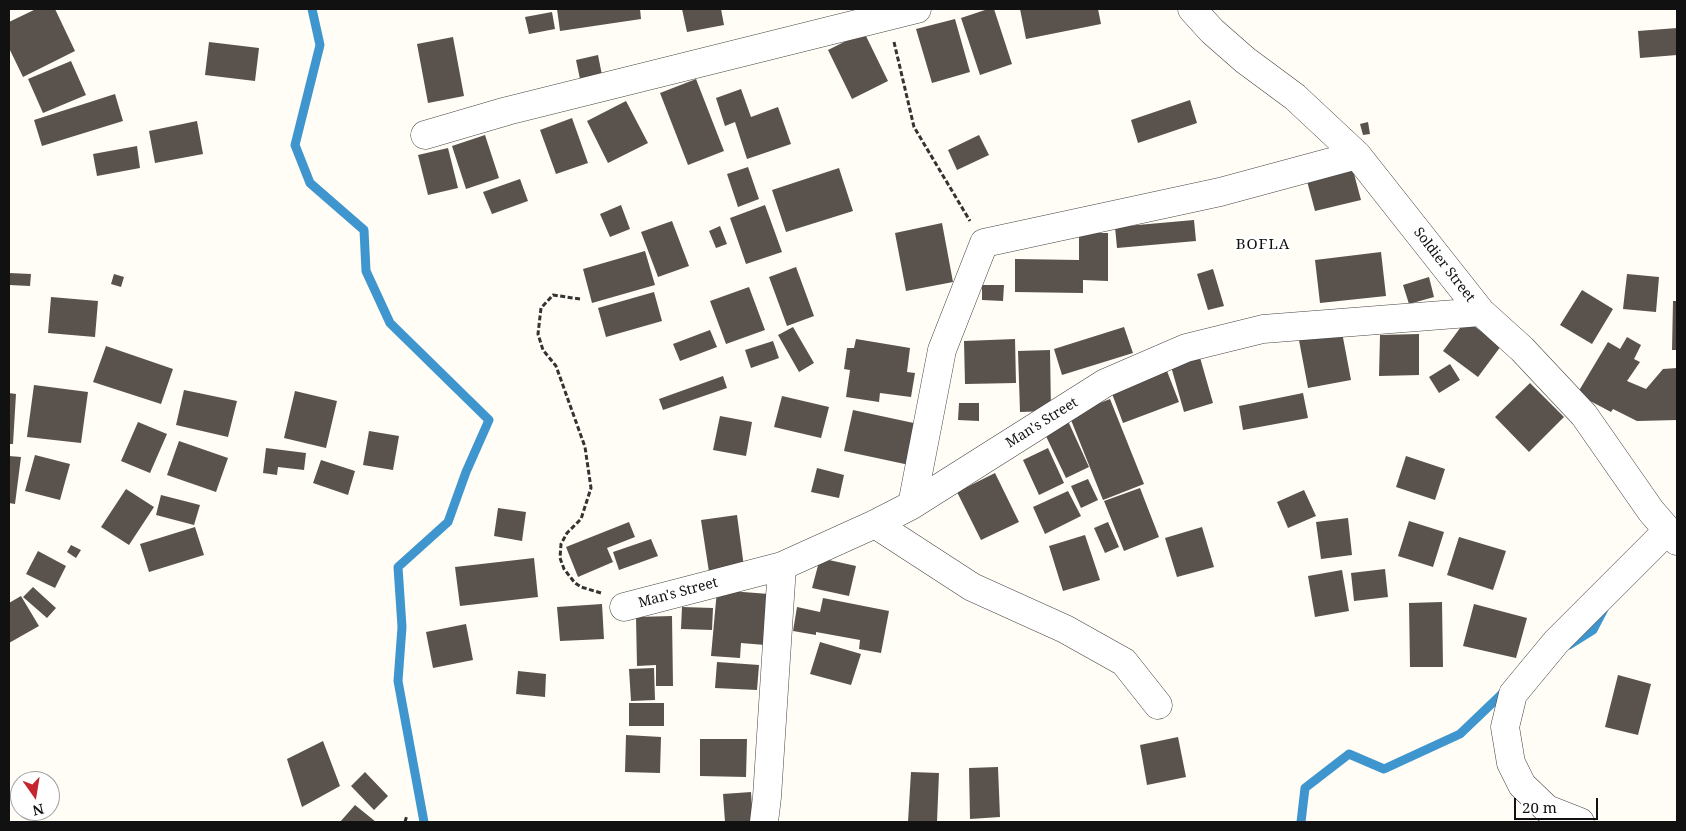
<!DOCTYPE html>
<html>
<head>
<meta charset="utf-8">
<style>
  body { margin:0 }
  #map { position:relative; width:1686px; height:831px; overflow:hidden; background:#fffdf5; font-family:"Noto Serif",serif }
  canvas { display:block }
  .frame { position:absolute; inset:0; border:10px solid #111; pointer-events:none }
  .north { position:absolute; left:10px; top:771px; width:50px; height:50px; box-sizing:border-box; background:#fff; border:1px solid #a0a0a0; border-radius:50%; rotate:167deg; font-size:14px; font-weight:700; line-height:20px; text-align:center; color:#111 }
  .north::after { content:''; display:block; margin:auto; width:18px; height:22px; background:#c4262e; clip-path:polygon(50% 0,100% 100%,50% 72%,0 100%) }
  .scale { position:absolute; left:1514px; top:798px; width:84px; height:22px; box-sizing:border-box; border:2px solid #111; border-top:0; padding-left:6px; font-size:15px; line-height:18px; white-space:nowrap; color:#111; -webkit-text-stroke:4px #fff; paint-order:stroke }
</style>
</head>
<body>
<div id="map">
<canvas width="1686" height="831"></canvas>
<div class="frame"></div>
<div class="north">N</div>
<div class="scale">20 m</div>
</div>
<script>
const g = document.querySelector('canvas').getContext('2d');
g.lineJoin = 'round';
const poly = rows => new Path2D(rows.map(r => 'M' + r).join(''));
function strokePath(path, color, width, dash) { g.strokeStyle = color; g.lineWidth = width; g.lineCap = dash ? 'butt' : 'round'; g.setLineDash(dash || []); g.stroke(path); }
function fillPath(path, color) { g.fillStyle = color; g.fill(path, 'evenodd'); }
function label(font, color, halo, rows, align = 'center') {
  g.font = font + ' "Noto Serif",serif'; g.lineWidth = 5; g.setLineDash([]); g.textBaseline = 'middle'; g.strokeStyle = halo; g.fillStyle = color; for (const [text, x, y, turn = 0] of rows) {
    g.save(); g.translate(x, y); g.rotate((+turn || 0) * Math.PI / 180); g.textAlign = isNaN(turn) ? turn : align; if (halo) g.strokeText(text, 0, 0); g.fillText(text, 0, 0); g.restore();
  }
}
strokePath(poly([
  [312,9,320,45,295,145,310,183,364,230,366,271,390,323,489,420,466,472,448,522,398,567,402,627,398,681,424,822],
  [1569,645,1593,630,1604,609],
  [1301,822,1305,788,1349,754,1384,769,1460,734,1506,690]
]), '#3f96cf', 9);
fillPath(poly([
  [36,9,55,9,75,51,23,77,9,48,9,22],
  [557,9,640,9,641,19,560,31],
  [682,9,721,9,724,25,687,32],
  [988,9,994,9,1012,64,980,75,961,18],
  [1020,9,1098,9,1101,24,1026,39],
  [552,12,555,29,529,34,525,17],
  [955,19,970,72,932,83,916,29],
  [1677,28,1677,55,1640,58,1638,31],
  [864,32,888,81,852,99,828,50],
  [453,37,464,96,428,103,417,44],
  [209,42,259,48,255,81,205,75],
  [598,55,602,75,580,79,576,60],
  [71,61,86,95,43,113,28,79],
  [696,79,724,151,688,165,660,93],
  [741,89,751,117,778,107,791,144,747,159,735,122,725,126,716,98],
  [115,94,123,121,42,146,34,120],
  [1190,100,1197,123,1138,143,1131,120],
  [626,101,648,143,608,163,587,121],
  [572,118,588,163,556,174,540,130],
  [197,121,203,154,155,163,149,131],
  [1368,122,1370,134,1363,135,1360,124],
  [485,135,499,178,466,189,452,146],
  [979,135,989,155,957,170,948,150],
  [137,146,140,168,97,176,93,154],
  [448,148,458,188,428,195,418,155],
  [748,167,759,199,738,207,727,174],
  [839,168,853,211,786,232,772,190],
  [1353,170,1361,200,1315,211,1307,181],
  [520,179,528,201,492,214,483,192],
  [621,205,630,229,610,237,600,214],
  [765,205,782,252,746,264,730,218],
  [1194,220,1196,241,1117,248,1115,227],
  [672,221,689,266,658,277,641,232],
  [942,223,953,282,906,291,895,233],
  [720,226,727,244,716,248,709,231],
  [1079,233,1108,233,1108,281,1083,280,1083,293,1015,292,1015,259,1079,260],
  [645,251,655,285,592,303,583,269],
  [1381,252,1386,296,1320,303,1315,260],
  [796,267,814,316,787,326,769,277],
  [1213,269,1224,306,1208,310,1197,274],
  [9,273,31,274,30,286,9,285],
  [114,274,124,277,121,287,111,284],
  [1627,274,1659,277,1656,312,1623,309],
  [1429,277,1434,297,1409,304,1403,285],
  [982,285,1004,285,1003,301,982,300],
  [749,287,765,330,726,344,710,301],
  [1582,290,1613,309,1592,344,1560,325],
  [654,292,662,321,606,337,598,308],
  [51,297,98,301,95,337,48,333],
  [1673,301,1677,301,1677,350,1672,350],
  [1466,320,1501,346,1478,377,1443,351],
  [793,327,814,363,799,372,778,335],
  [1124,327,1133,353,1062,375,1054,349],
  [1341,327,1351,380,1308,388,1298,335],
  [710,330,717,347,680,361,673,344],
  [1419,334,1419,375,1379,376,1380,335],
  [1627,337,1641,345,1634,359,1640,362,1627,381,1646,389,1663,369,1677,368,1677,420,1637,421,1613,409,1611,412,1577,394,1608,342,1620,349],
  [856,339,910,348,907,372,915,373,911,397,880,393,879,402,846,397,850,370,844,369,847,348,854,348],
  [1015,339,1016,383,965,384,964,341],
  [773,341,779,358,751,368,745,350],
  [106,346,173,369,161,404,93,382],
  [1050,350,1051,411,1020,412,1018,351],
  [1199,354,1213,403,1184,412,1170,363],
  [1450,364,1460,380,1439,393,1429,377],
  [1167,371,1179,402,1123,423,1111,391],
  [723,376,727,388,663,410,659,399],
  [1530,383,1564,417,1529,452,1495,417],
  [34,385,88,392,81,443,27,437],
  [184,390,237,401,228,437,176,425],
  [295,391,337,401,326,448,284,438],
  [9,393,16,394,13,444,9,444],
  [1303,393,1308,418,1243,430,1239,406],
  [782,396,829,407,821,438,774,427],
  [1110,399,1144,484,1103,500,1069,415],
  [959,403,979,403,979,421,958,420],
  [853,410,923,425,914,466,844,451],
  [720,416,752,422,746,456,713,450],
  [1068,421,1089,467,1066,478,1044,432],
  [138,422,167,434,150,473,121,461],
  [369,431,399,436,393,470,363,465],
  [179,441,228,458,216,492,167,475],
  [266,448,306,453,304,470,278,467,277,475,263,473],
  [1048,448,1064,483,1039,495,1023,460],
  [35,455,70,464,60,500,25,491],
  [9,456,21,457,15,504,9,503],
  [1406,456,1445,469,1435,500,1396,487],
  [321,460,355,471,348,495,313,483],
  [817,468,844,475,839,498,811,492],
  [995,473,1019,522,981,540,957,492],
  [1088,479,1098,500,1081,508,1071,486],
  [1140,488,1159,537,1124,551,1104,501],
  [126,489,154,507,129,545,101,527],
  [1304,490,1316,516,1288,528,1277,502],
  [1068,491,1081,516,1045,534,1033,507],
  [161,495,200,505,194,525,156,515],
  [498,508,526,512,522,541,494,536],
  [737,515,744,567,709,572,701,520],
  [1348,518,1352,555,1321,559,1316,522],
  [1409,521,1444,532,1433,567,1398,556],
  [629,522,635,537,607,548,613,562,578,577,566,547],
  [1108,522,1119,547,1105,553,1094,528],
  [195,527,204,555,149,572,140,544],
  [1202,527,1214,567,1177,577,1165,538],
  [1085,535,1100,580,1063,591,1049,546],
  [1459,537,1506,551,1493,590,1447,575],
  [651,539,658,556,619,570,613,552],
  [71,545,81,550,76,558,67,552],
  [38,551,66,566,55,588,26,574],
  [534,558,538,597,460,606,455,567],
  [820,558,856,566,849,596,812,588],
  [1385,569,1388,597,1354,601,1351,573],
  [1342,570,1349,611,1315,617,1308,576],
  [33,587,56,608,47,618,23,597],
  [717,590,769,594,765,645,741,643,740,658,711,656],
  [21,596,39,626,9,643,9,603],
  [823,598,889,611,881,653,859,649,860,640,816,632,816,635,793,631,797,607,820,612],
  [1442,602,1443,667,1410,667,1409,603],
  [602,604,604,639,560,641,557,607],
  [1474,604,1527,618,1516,658,1463,646],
  [682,607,713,608,712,630,681,629],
  [672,616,673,686,656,686,656,665,637,666,636,617],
  [466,624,473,660,433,668,426,632],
  [820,642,861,654,851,685,810,674],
  [717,662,759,665,757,690,715,688],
  [654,668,655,700,631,701,629,669],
  [518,671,546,674,545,697,516,694],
  [1618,675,1651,684,1638,735,1605,727],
  [629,703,664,703,664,726,629,726],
  [626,735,661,737,660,773,625,772],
  [1178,737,1186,777,1147,785,1140,745],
  [700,739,747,739,746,777,700,776],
  [323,741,340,786,302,807,287,759],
  [998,767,1000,817,970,819,969,768],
  [365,772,388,796,374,810,351,786],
  [911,772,939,773,937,822,908,822],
  [751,792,753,822,725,822,723,794],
  [355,805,376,822,340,822]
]), '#5a524d');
const minor = poly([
  [1192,9,1212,31,1245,60,1295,97,1357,155,1481,312,1522,349,1584,415,1651,511,1677,541],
  [425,135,507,111,917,9],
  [912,505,942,350,984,243,1220,192,1357,155],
  [875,524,972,587,1065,629,1124,662,1158,705],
  [624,607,782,566,875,524,912,505,1105,383,1186,348,1263,329,1481,312],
  [764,822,767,797,782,566],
  [1580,822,1547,809,1522,785,1511,763,1505,727,1513,694,1556,642,1668,530]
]);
strokePath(minor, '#444', 29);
strokePath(poly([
  [894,42,914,127,970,221],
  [580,299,553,295,541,308,538,334,543,350,556,366,585,447,591,488,581,519,567,533,561,544,560,558,564,569,575,583,581,587,601,593],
  [405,822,407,815]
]), '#333', 3, [5, 2.5]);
strokePath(minor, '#fff', 28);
label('14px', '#111', '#fff', [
  ["Soldier Street",1444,265,52],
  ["Man's Street",1042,423,-32],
  ["Man's Street",678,593,-15]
]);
g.letterSpacing = '1px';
label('15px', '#111', '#fff', [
  ["BOFLA",1263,245]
]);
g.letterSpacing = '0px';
</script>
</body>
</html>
